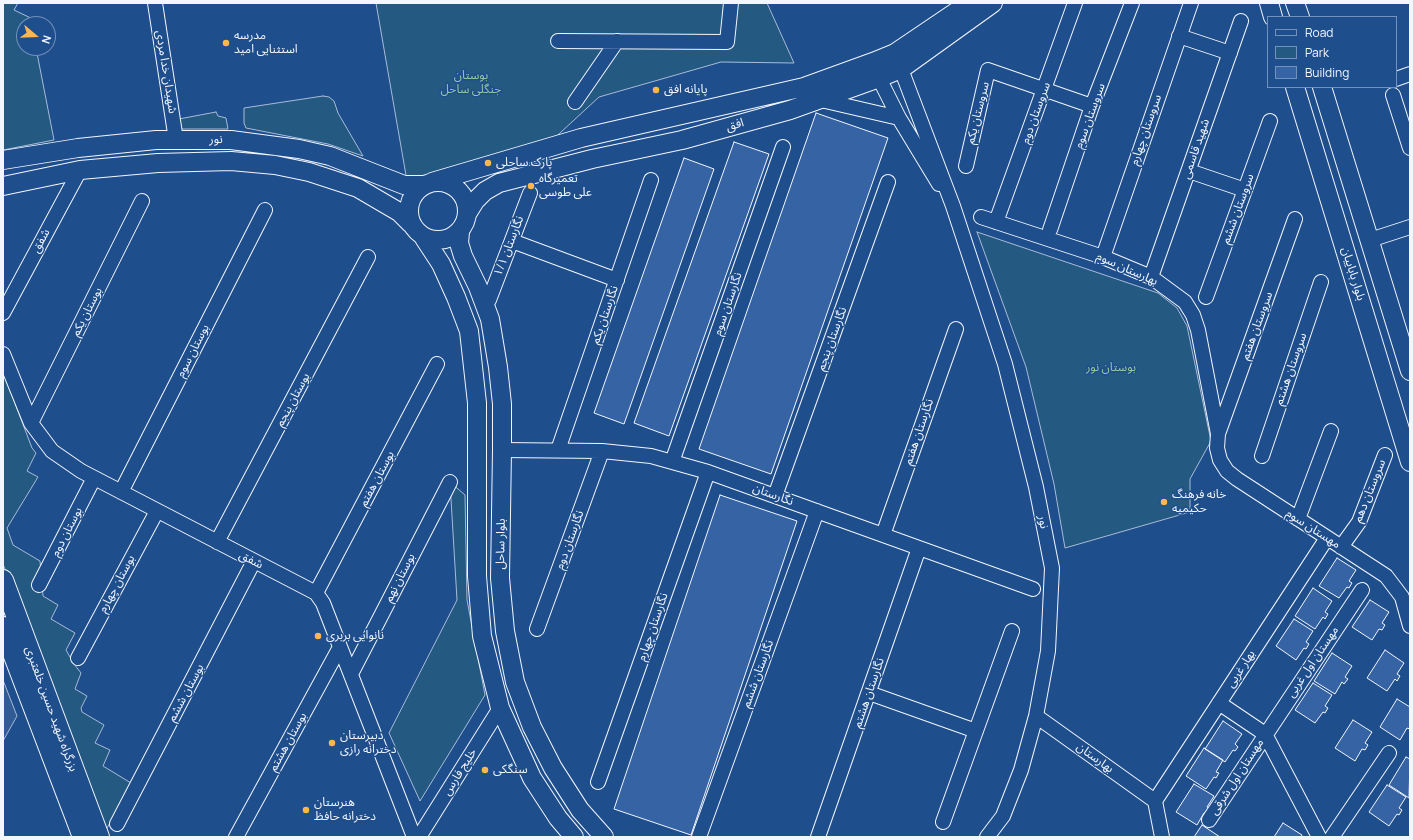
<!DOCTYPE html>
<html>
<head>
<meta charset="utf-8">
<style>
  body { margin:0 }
  #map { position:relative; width:1413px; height:840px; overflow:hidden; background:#1f4e8c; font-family:Manrope,sans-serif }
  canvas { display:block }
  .frame { position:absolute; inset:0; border:4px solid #f2f6ff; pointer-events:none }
  .legend { position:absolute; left:1267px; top:16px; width:130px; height:72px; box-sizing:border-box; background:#1f4e8c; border:1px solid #7391ba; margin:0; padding:5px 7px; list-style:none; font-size:12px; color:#f2f6ff }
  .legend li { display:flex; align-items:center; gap:8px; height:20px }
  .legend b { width:20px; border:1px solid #7391ba }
  .north { position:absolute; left:16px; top:16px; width:40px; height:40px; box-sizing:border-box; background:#1f4e8c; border:1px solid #7391ba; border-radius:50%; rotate:109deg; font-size:11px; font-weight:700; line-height:16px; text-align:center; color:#f2f6ff }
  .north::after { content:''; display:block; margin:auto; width:14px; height:18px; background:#ffb74d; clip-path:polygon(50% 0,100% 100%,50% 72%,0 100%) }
</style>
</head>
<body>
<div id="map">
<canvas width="1413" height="840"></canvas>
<div class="frame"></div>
<ul class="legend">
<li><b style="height:5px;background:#1f4e8c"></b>Road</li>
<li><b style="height:11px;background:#245a82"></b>Park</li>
<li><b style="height:11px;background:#3563a3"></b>Building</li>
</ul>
<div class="north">N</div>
</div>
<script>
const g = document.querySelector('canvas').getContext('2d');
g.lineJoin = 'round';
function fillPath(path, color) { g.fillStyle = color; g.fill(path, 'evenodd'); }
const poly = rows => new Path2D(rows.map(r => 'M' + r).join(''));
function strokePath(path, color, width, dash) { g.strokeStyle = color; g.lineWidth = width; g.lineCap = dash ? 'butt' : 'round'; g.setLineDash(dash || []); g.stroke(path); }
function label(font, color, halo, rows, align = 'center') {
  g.font = font + ' Manrope,"Noto Sans Arabic",sans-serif'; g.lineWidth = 3; g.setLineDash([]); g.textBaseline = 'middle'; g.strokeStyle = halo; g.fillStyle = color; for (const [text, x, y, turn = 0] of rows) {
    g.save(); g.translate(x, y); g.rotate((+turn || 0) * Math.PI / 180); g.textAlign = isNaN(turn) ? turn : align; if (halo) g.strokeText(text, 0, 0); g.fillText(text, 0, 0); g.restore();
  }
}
const green = poly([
  [3,3,18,3,14,10,37,21,35,24,24,24,24,48,36,48,54,140,3,150,3,3],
  [376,3,767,3,794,63,721,62,599,97,547,145,407,181,376,3],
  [323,96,329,97,334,101,338,113,363,156,328,144,246,128,244,123,244,108,323,96],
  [216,112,218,116,226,118,228,129,180,129,179,119,216,112],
  [977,232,1158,293,1177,308,1187,326,1211,441,1190,479,1190,512,1065,548,1054,484,1026,367,977,232],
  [3,372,32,448,36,453,27,471,38,477,7,528,13,545,40,561,43,596,58,605,51,619,75,633,66,650,74,664,81,673,75,689,87,696,81,708,82,712,104,725,95,743,110,750,103,766,131,783,105,832,3,564,3,372],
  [450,482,465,495,467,600,485,695,420,801,389,733,457,600,450,482]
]);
fillPath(green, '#245a82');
strokePath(green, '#a8bbd7', 1);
const parking = poly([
  [3,680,17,716,3,741,3,680]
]);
fillPath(parking, '#305b95');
strokePath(parking, '#a8bbd7', 1);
const building = poly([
  [816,113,888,138,771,474,699,449,816,113],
  [734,142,769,154,669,436,634,423,734,142],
  [684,158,714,169,624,424,594,413,684,158],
  [720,495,797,521,691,835,614,809,720,495],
  [1337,558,1356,570,1349,581,1352,583,1349,588,1347,587,1339,598,1319,586,1337,558],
  [1313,588,1332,601,1325,612,1328,614,1325,619,1323,617,1315,629,1295,616,1313,588],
  [1370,600,1389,612,1382,623,1385,625,1382,630,1379,629,1372,640,1352,627,1370,600],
  [1294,619,1313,631,1306,642,1309,644,1306,649,1304,648,1296,660,1276,646,1294,619],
  [1385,650,1404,663,1397,674,1400,676,1397,681,1395,679,1387,691,1367,678,1385,650],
  [1332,653,1352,666,1345,677,1348,679,1344,684,1342,682,1335,694,1314,681,1332,653],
  [1313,683,1332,695,1325,706,1328,708,1325,713,1323,712,1315,723,1295,710,1313,683],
  [1397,699,1410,707,1410,729,1407,728,1400,740,1380,727,1397,699],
  [1353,720,1372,732,1365,743,1368,745,1365,750,1362,749,1355,761,1335,748,1353,720],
  [1223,721,1242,734,1235,744,1238,747,1235,751,1233,750,1225,762,1205,749,1223,721],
  [1204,748,1223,760,1216,772,1219,773,1216,778,1214,777,1206,789,1186,776,1204,748],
  [1406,757,1410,759,1409,798,1389,785,1406,757],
  [1194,784,1214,796,1207,807,1210,809,1206,814,1204,813,1197,825,1176,812,1194,784],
  [1387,785,1406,797,1399,808,1402,810,1399,815,1397,814,1389,826,1369,812,1387,785],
  [1283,823,1302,835,1301,837,1274,837,1283,823],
  [1202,825,1220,837,1194,837,1202,825]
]);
fillPath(building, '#3563a3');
strokePath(building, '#f2f6ff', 1);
const minor = poly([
  [155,3,176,140],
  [1179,36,1230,53],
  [558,41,727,42,731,3],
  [901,69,953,206,1005,364,1036,487,1052,568,1048,651,1036,716,1021,770,1003,816,987,837],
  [879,78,899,118,939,184],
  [1396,79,1410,74],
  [1393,95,1410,148],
  [821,100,899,118],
  [575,102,617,41],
  [966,166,988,70,1092,106],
  [1189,171,1245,190],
  [981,217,1103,257,1151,277,1185,302,1193,315,1198,330,1218,434,1217,448,1220,460,1227,471,1237,479,1386,576,1402,597,1410,626],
  [996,222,1075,3],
  [1050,230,1092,106,1132,3],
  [1370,240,1410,227],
  [512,241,617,280],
  [1103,257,1191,3],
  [1151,277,1241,21],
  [1206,297,1270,121],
  [489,300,530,193],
  [3,313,80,170],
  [3,354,31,423,52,451,81,471,316,593,323,603,414,837],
  [31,423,142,201],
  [1218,434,1295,219],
  [502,450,602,451,651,456,708,472,1033,589],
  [558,450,651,180],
  [1262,456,1321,282],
  [672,462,783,147],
  [121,492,265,210],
  [775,496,888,182],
  [1298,519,1331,431],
  [883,535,956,329],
  [217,542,368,257],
  [1341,547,1359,522,1385,455],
  [39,585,94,478],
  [316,593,437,364],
  [537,629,602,451],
  [78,658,157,511],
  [351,674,450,482],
  [869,693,976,731],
  [1219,703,1265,734,1319,837],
  [1036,716,1155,801],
  [598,782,708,472],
  [1155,801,1327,538],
  [1155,801,1162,837],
  [1209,820,1362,590],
  [943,822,1012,631],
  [117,824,254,561],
  [236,837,340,647],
  [419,837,500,708],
  [699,837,817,511],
  [818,837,919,548],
  [1332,837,1389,753]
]);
const major = poly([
  [1269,3,1273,17],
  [1295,3,1300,17],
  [1295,87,1410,462],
  [1322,87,1410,371],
  [3,160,78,148,156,140,231,140,299,149,330,156,404,185,424,185],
  '409 211a29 29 0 1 1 58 0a29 29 0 1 1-58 0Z',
  [432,182,581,138,804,87,873,62,895,53,969,3],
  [3,186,80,170,158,163,231,161,275,165,309,172,358,188,399,212,411,224],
  [467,214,475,201,485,191,499,183,592,159,682,140,790,110,879,78,901,69,993,3],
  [460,232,459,243,463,256,478,287,490,319,498,367,502,404,502,450,500,578,505,631,515,682,532,727,553,768,580,810,604,837],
  [424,238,441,264,456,297,469,331,477,403,477,576,482,636,500,708,532,778,558,818,574,837]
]);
const highway = poly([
  [3,580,99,837],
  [3,627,83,837]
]);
strokePath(minor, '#f2f6ff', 16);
strokePath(major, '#f2f6ff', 20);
strokePath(highway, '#f2f6ff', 22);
strokePath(minor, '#1f4e8c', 14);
strokePath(major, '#1f4e8c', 18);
strokePath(highway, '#1f4e8c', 20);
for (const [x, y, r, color] of [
  [226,43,4,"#ffb74d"],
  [656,90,4,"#ffb74d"],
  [488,163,4,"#ffb74d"],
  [531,186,4,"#ffb74d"],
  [1164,502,4,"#ffb74d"],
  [318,636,4,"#ffb74d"],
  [332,743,4,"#ffb74d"],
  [485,770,4,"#ffb74d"],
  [306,810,4,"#ffb74d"]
]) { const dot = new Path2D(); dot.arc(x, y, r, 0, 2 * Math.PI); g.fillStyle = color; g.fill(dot); strokePath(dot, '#1f4e8c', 1.5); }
label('12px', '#f2f6ff', '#1f4e8c', [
  ["مدرسه",234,36],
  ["استثنایی امید",234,50],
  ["پایانه افق",664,90],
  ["پارک ساحلی",496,163],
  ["تعمیرگاه",539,179],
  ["علی طوسی",539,193],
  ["خانه فرهنگ",1172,495],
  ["حکیمیه",1172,509],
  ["نانوایی بربری",326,636],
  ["دبیرستان",340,736],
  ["دخترانه رازی",340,750],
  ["سنگکی",493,770],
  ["هنرستان",314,803],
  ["دخترانه حافظ",314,817]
], 'left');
label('12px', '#f2f6ff', '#1f4e8c', [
  ["شهیدان خدا مردی",166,72,81],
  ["سروستان یکم",978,113,-76],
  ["سروستان دوم",1036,113,-70],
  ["سروستان سوم",1090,116,-70],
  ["افق",735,125,-16],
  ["سروستان چهارم",1146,130,-71],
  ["نور",216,140],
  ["شهید قاسمی",1196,149,-71],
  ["سروستان ششم",1238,209,-70],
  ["شفق",41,241,-62],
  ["نگارستان ۱/۱",509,246,-69],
  ["بهارستان سوم",1127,269,24],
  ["بلوار باباییان",1353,274,73],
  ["نگارستان سوم",728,304,-71],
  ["بوستان یکم",87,312,-63],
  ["نگارستان یکم",605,315,-71],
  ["سروستان هفتم",1257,326,-70],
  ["نگارستان پنجم",832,339,-70],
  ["بوستان سوم",193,351,-63],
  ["سروستان هشتم",1291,369,-71],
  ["بوستان پنجم",293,400,-62],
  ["نگارستان هفتم",919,432,-71],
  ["بوستان هفتم",377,479,-62],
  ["سروستان دهم",1370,491,-68],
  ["نگارستان",773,495,20],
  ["نور",1043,522,79],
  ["مهستان سوم",1313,529,33],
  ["بوستان دوم",67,532,-63],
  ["نگارستان دوم",570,540,-70],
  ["بلوار ساحل",501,544,-89],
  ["شفق",251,560,27],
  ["بوستان نهم",400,578,-63],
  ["بوستان چهارم",117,584,-62],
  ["نگارستان چهارم",653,627,-71],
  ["مهستان اول غربی",1313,662,-56],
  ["بهار غربی",1241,669,-57],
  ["نگارستان ششم",758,674,-70],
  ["بوستان ششم",186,693,-62],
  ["نگارستان هشتم",869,693,-71],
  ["بزرگراه شهید حسین خلعتبری",51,709,70],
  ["بوستان هشتم",288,742,-61],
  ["بهارستان",1095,758,36],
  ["خلیج فارس",460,772,-58],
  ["مهستان اول شرقی",1237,777,-57]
]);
label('12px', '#97c8a6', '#1f4e8c', [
  ["بوستان",471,76],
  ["جنگلی ساحل",471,90],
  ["بوستان نور",1111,368]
]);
</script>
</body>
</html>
